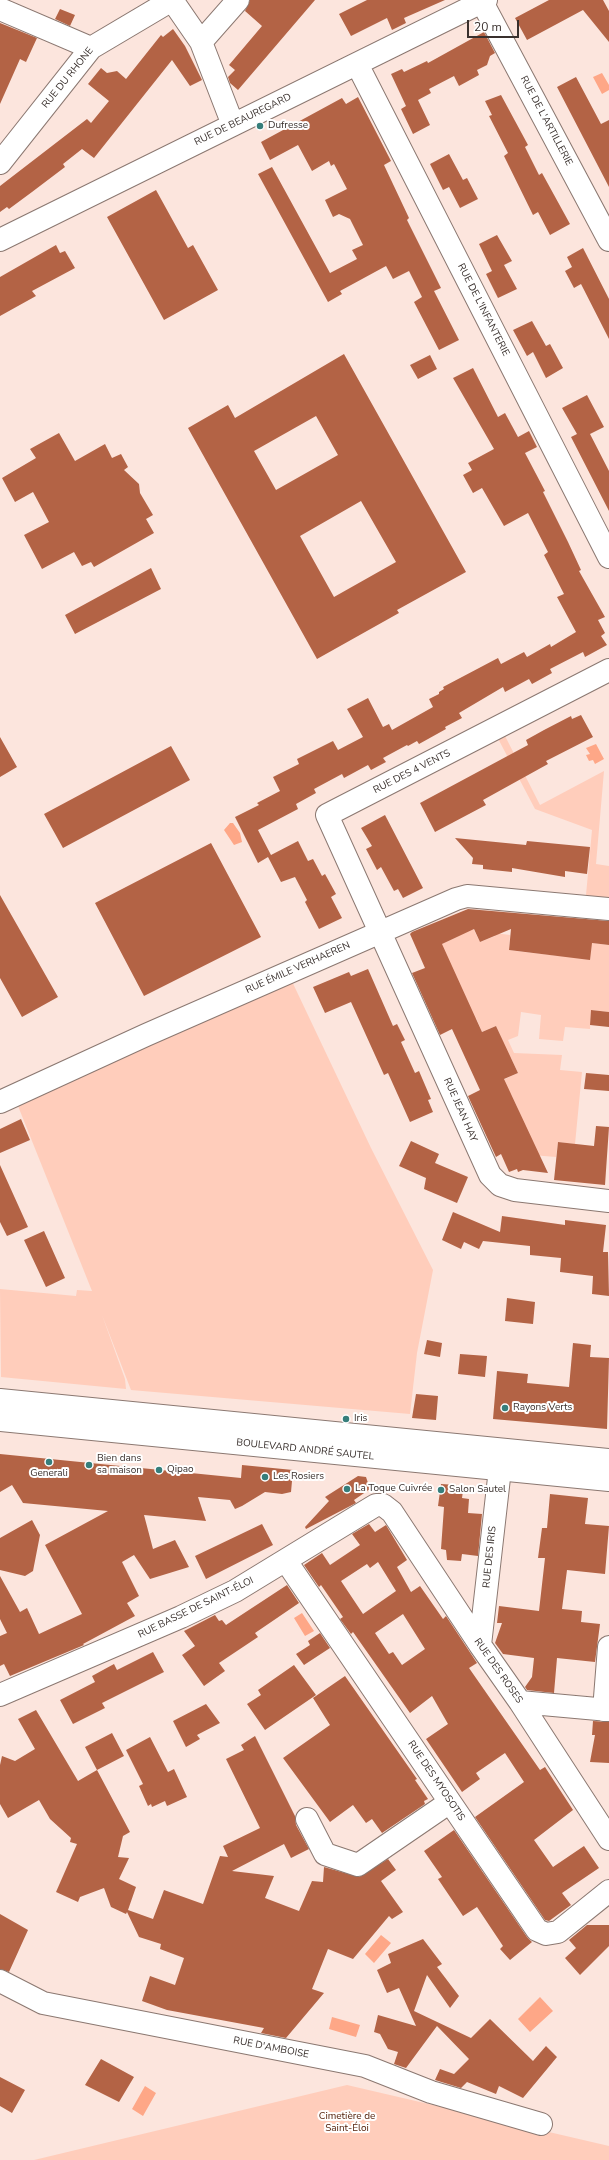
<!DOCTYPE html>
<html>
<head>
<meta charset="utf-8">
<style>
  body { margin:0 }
  #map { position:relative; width:609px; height:2160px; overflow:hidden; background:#fce5dd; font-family:"Nunito Sans",sans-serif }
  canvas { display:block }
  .scale { position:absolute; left:467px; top:20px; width:52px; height:18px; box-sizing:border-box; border:2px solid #39302d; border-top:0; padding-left:5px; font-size:12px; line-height:14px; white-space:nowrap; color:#39302d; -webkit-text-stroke:3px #fff; paint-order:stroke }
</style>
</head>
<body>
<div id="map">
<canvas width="609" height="2160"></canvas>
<div class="scale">20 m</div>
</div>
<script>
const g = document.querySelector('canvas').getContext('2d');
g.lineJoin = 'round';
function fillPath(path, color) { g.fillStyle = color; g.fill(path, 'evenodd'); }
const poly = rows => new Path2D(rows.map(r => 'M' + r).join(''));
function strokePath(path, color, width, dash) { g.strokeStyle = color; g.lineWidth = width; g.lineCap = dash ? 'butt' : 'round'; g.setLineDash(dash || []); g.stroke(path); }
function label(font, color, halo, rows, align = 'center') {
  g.font = font + ' "Nunito Sans",sans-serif'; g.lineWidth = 4; g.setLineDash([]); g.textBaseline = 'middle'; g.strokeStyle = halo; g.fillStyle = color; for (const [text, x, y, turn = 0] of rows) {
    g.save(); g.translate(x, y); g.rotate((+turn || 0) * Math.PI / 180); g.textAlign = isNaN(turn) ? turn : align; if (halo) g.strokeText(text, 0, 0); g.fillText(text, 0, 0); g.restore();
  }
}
fillPath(poly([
  [500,726,540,805,604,771,596,864,609,866,609,909,585,906,592,830,535,809,493,729],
  [473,928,480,942,495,936,495,933,510,935,509,950,524,952,560,956,592,943,609,945,609,1012,591,1010,590,1029,565,1027,563,1041,539,1039,541,1015,521,1012,518,1036,508,1040,514,1053,562,1055,560,1070,582,1072,575,1144,558,1142,556,1157,532,1155,518,1109,511,1094,490,1086,518,1073,511,1058,497,1064,503,1042,496,1026,482,1032,476,1018,461,1024,469,1005,460,984,445,990,442,944],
  [288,973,371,1148,433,1270,417,1353,410,1414,131,1390,102,1315,125,1379,126,1389,1,1377,0,1289,76,1296,77,1290,92,1291,14,1096],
  [347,2085,609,2146,609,2160,34,2160]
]), '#ffcdbb');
fillPath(poly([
  [602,73,609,85,609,90,602,94,593,77],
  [596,744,604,759,595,764,593,760,589,761,586,755,590,754,586,748],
  [230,823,233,823,240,833,242,842,234,845,224,830],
  [302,1613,314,1631,305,1636,294,1618],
  [381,1935,391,1943,374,1963,365,1954],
  [540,1997,553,2011,530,2032,518,2019],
  [332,2017,360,2025,356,2037,329,2029],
  [145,2086,156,2093,143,2116,132,2109]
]), '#fea787');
fillPath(poly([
  [250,0,315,0,238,90,230,83,228,77,235,70,229,65,262,26,245,11],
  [367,0,445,0,404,18,406,23,392,30,387,18,351,36,339,14],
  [549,0,603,0,609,11,609,42,583,10,527,40,515,18],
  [60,9,75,15,70,26,55,19],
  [0,23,37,38,26,62,20,59,0,104],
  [173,29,185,46,202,80,190,86,172,60,94,158,82,149,63,164,65,167,32,192,9,209,7,207,0,212,0,186,87,119,91,123,109,101,88,84,101,68,107,73,117,71,126,79,161,35,163,37],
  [484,32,495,53,490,56,487,65,477,70,479,75,459,86,454,76,429,89,431,93,418,100,430,125,413,134,401,109,406,106,391,74,402,69,404,72,427,61,428,63],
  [576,77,601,124,609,120,609,187,557,87],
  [501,95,528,145,525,147,539,175,542,173,570,224,550,235,538,212,533,215,504,156,508,153,489,116,492,115,485,101],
  [358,97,391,161,384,165,409,218,407,220,441,288,434,291,459,340,439,350,414,302,422,297,409,271,393,279,386,266,340,291,342,294,328,302,258,174,272,167,330,273,357,259,352,250,363,245,350,219,339,214,333,217,325,200,347,189,334,164,331,166,329,161,312,171,298,145,270,160,261,142,342,98,346,104],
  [449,154,463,180,467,178,478,199,460,208,449,187,443,190,430,164],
  [156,190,188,248,193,245,218,290,164,320,107,217],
  [497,235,512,261,504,265,517,289,498,298,486,274,492,271,479,244],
  [56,245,60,253,65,251,75,268,32,291,36,296,0,316,0,277],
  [583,248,609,299,609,339,581,284,574,288,565,271,572,267,567,257],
  [532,321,546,346,550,344,563,368,546,378,533,352,527,356,513,330],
  [344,354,466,572,397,610,399,613,317,659,188,428,228,405,235,418],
  [316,416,338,455,276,490,254,451],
  [361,501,396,562,334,597,300,536],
  [430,355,437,369,418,379,410,365],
  [473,368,498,417,505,413,518,437,529,431,537,447,525,453,545,491,543,492,568,542,581,570,579,571,605,617,598,620,605,633,601,636,607,645,585,657,583,652,550,669,552,673,532,684,529,679,505,692,503,687,459,713,462,718,445,727,446,729,419,744,417,741,408,746,407,745,383,758,386,762,371,770,368,765,344,778,342,774,314,789,316,793,296,804,298,809,258,830,271,855,298,841,308,861,313,859,322,876,325,874,336,894,331,897,342,918,319,929,305,902,307,900,295,877,281,882,268,857,258,863,235,817,259,805,257,803,280,791,273,777,299,764,297,759,333,741,338,750,363,737,347,709,368,698,383,727,389,724,392,730,433,707,429,699,439,694,439,692,444,689,443,687,498,658,501,664,524,652,527,657,550,644,551,647,576,632,557,597,564,594,544,555,548,552,528,513,504,526,482,488,473,493,463,475,472,470,468,463,494,449,453,378],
  [587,395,604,427,590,434,609,471,609,511,571,437,577,434,562,408],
  [59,433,75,461,105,444,112,458,121,454,128,467,124,470,139,484,140,493,153,515,146,519,154,533,94,567,91,562,82,566,74,552,42,569,24,535,49,522,33,492,15,502,2,478,36,458,30,449],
  [151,568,161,589,75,634,65,615],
  [581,715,593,737,546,761,548,764,483,800,486,805,435,832,420,803,528,745,526,740,544,730,571,716,572,719],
  [0,737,17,767,0,777],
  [171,746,190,780,63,848,44,814],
  [385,815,423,888,403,898,398,889,394,891,381,867,377,870,366,849,372,846,361,828],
  [455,838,526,845,527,841,590,847,587,874,565,871,565,877,512,868,512,872,483,869,483,865,472,864,473,858],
  [211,843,261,937,144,996,95,903],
  [0,895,58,997,22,1017,0,978],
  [468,909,609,921,609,945,592,943,590,960,509,950,511,929,480,942,474,929,442,944,482,1032,496,1026,518,1073,504,1079,548,1173,523,1170,518,1172,517,1169,509,1172,501,1154,496,1157,468,1096,480,1090,452,1029,440,1035,412,973,425,968,410,934,412,932],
  [368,969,393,1026,397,1024,405,1040,401,1042,415,1073,419,1071,431,1099,428,1100,433,1112,410,1122,388,1073,384,1075,351,1002,325,1013,313,987,349,972,351,976],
  [591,1010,609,1012,609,1027,590,1025],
  [586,1073,609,1075,609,1091,584,1089],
  [21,1119,30,1140,0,1153,0,1129],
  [596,1126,609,1127,605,1185,554,1180,558,1142,594,1146],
  [411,1141,439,1154,435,1163,468,1177,457,1203,424,1189,426,1178,399,1166],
  [0,1165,28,1227,7,1236,0,1222],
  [453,1212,500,1232,502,1216,565,1225,565,1220,606,1225,603,1252,608,1252,609,1296,592,1294,593,1276,560,1272,561,1258,530,1255,530,1246,483,1241,479,1249,464,1242,461,1249,442,1240],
  [44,1231,65,1278,46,1287,24,1240],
  [507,1298,535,1302,533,1324,505,1321],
  [427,1340,442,1343,440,1357,424,1354],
  [573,1343,591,1345,590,1357,609,1358,607,1429,493,1419,497,1371,528,1374,527,1383,569,1387],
  [460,1354,487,1356,485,1377,458,1374],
  [416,1394,438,1396,436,1420,412,1418],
  [0,1454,241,1478,242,1465,293,1470,291,1492,282,1494,265,1492,242,1506,235,1509,230,1500,198,1497,206,1521,144,1515,153,1549,175,1540,189,1567,150,1579,134,1555,122,1562,139,1596,127,1603,135,1616,83,1644,84,1645,10,1676,4,1664,0,1666,0,1636,7,1633,0,1619,0,1576,20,1612,27,1608,39,1634,82,1614,45,1545,108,1511,23,1503,12,1485,0,1492],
  [358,1476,366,1477,370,1489,354,1500,356,1503,306,1529,305,1527,329,1501,325,1497],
  [441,1484,457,1485,457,1491,463,1491,462,1498,469,1499,468,1513,482,1514,478,1556,462,1554,461,1561,447,1560,446,1550,441,1549,444,1507,438,1506],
  [550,1494,588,1498,585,1524,609,1526,605,1574,567,1570,562,1609,582,1611,581,1622,600,1624,595,1662,557,1658,554,1693,527,1690,525,1687,532,1677,534,1658,503,1654,495,1643,502,1623,497,1623,499,1606,539,1611,545,1558,538,1558,542,1528,547,1528],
  [32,1520,40,1535,33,1571,25,1576,0,1570,0,1538],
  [262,1524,273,1545,206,1579,195,1556],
  [369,1524,375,1532,386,1525,407,1560,397,1567,411,1592,420,1586,443,1619,446,1616,477,1663,469,1668,540,1770,545,1767,573,1810,534,1840,553,1867,584,1846,599,1868,562,1893,571,1905,549,1921,545,1920,475,1817,524,1782,505,1753,476,1773,480,1779,462,1792,426,1739,448,1724,432,1696,410,1713,353,1632,351,1634,340,1619,343,1617,321,1585,319,1587,304,1565,322,1553,330,1565,360,1545,352,1534],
  [378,1562,396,1591,363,1614,341,1581,367,1564,370,1568],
  [403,1614,425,1649,402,1665,393,1652,389,1654,375,1633],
  [287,1585,299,1603,255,1633,258,1637,219,1663,225,1671,204,1686,182,1655,195,1646,184,1631,215,1615,219,1621,222,1620,226,1625],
  [320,1633,330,1648,304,1665,296,1654,310,1645,308,1641],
  [153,1652,164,1672,102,1703,105,1708,73,1724,60,1700,95,1682,92,1676,114,1664,117,1670],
  [294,1665,316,1695,265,1730,247,1704,261,1695,258,1690],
  [345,1676,417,1779,415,1780,428,1799,424,1801,425,1804,382,1833,372,1819,366,1823,353,1805,330,1822,283,1758,330,1725,313,1698],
  [206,1704,220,1723,197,1735,200,1739,186,1747,173,1721],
  [36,1710,78,1781,97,1770,130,1832,123,1836,118,1857,129,1858,119,1879,136,1887,128,1910,153,1919,164,1890,203,1904,220,1856,228,1857,223,1846,260,1828,226,1759,244,1750,241,1745,255,1736,295,1816,296,1825,309,1849,291,1858,284,1844,232,1871,274,1876,265,1898,299,1911,312,1881,323,1882,324,1867,359,1877,388,1859,396,1870,381,1881,403,1912,392,1919,389,1916,353,1959,328,1949,312,1989,324,1993,286,2038,261,2033,264,2028,167,2010,142,2001,150,1976,175,1985,184,1958,160,1949,161,1944,139,1937,127,1912,126,1914,111,1907,104,1888,80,1897,78,1902,56,1892,77,1844,70,1842,71,1838,50,1819,39,1800,8,1818,0,1804,0,1765,2,1756,15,1761,35,1749,18,1719],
  [593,1721,609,1722,609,1763,590,1762,595,1735,592,1735],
  [112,1733,124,1756,97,1770,85,1747],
  [150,1737,168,1772,174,1769,187,1797,167,1806,165,1801,152,1807,151,1804,148,1806,139,1786,143,1784,126,1750],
  [454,1830,527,1937,532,1942,510,1960,500,1949,503,1946,477,1907,463,1916,438,1879,442,1877,424,1851],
  [0,1914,28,1930,9,1972,0,1969],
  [587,1925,609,1925,609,1946,580,1975,565,1958,576,1948,569,1940],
  [423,1939,442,1964,437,1967,459,1996,450,2008,427,1975,414,2011,471,2038,490,2019,533,2061,546,2046,557,2057,523,2098,499,2086,496,2094,467,2082,461,2088,435,2080,440,2069,454,2074,469,2059,437,2026,406,2068,394,2064,398,2052,388,2049,380,2034,374,2032,378,2015,416,2026,399,1988,387,1993,377,1970,391,1963,388,1954],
  [101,2059,134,2077,119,2102,85,2085],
  [0,2077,25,2090,12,2113,0,2106]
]), '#b36345');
const minor = poly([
  [172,0,201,42,233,125],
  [482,2,609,240],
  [0,9,91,48],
  [201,42,238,0],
  [357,64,609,557],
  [0,163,91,48,172,0],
  [0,240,486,0],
  [609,670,327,815,490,1175,500,1185,515,1190,609,1201],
  [0,1102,146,1035,456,899,467,896,609,909],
  [286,1561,537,1930,546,1934,558,1932,609,1891],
  [480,1645,500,1469],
  [0,1695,181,1617,235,1591,371,1508,376,1505,383,1505,392,1512,480,1645,520,1702,609,1839],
  [520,1702,609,1710],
  [604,1710,609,1647],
  [307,1819,325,1854,358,1865,450,1802],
  [0,1981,43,2003,365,2066,431,2092,541,2124]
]);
const major = poly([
  [0,1400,609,1460],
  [0,1420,609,1480]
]);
strokePath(minor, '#8b7871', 24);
strokePath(major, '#8b7871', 24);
strokePath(minor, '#fff', 22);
strokePath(major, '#fff', 22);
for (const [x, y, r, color] of [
  [260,126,4,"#367e7b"],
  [505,1408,4,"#367e7b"],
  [346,1419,4,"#367e7b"],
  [49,1462,4,"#367e7b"],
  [89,1465,4,"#367e7b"],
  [159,1470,4,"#367e7b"],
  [265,1477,4,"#367e7b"],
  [347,1489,4,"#367e7b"],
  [441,1490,4,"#367e7b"]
]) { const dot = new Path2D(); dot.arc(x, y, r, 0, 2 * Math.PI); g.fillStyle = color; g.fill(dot); strokePath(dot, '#fff', 1.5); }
label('10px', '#39302d', '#fff', [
  ["RUE DU RHONE",68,78,-51],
  ["RUE DE BEAUREGARD",243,120,-26],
  ["RUE DE L'ARTILLERIE",546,121,62],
  ["RUE DE L'INFANTERIE",483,310,63],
  ["RUE DES 4 VENTS",412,772,-27],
  ["RUE ÉMILE VERHAEREN",298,968,-24],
  ["RUE JEAN HAY",460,1110,66],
  ["BOULEVARD ANDRÉ SAUTEL",305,1450,6],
  ["RUE DES IRIS",490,1557,-84],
  ["RUE BASSE DE SAINT-ÉLOI",196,1608,-26],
  ["RUE DES ROSES",498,1671,55],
  ["RUE DES MYOSOTIS",436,1781,56],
  ["RUE D'AMBOISE",271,2048,11]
]);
label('10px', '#39302d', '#fff', [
  ["Dufresse",268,126],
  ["Rayons Verts",513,1408],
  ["Iris",354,1419],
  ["Bien dans",97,1459],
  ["sa maison",97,1471],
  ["Qipao",167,1470],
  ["Generali",49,1474,"center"],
  ["Les Rosiers",273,1477],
  ["La Toque Cuivrée",355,1489],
  ["Salon Sautel",449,1490]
], 'left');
label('10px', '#4f1b04', '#fff', [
  ["Cimetière de",347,2117],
  ["Saint-Éloi",347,2129]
]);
</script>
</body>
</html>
